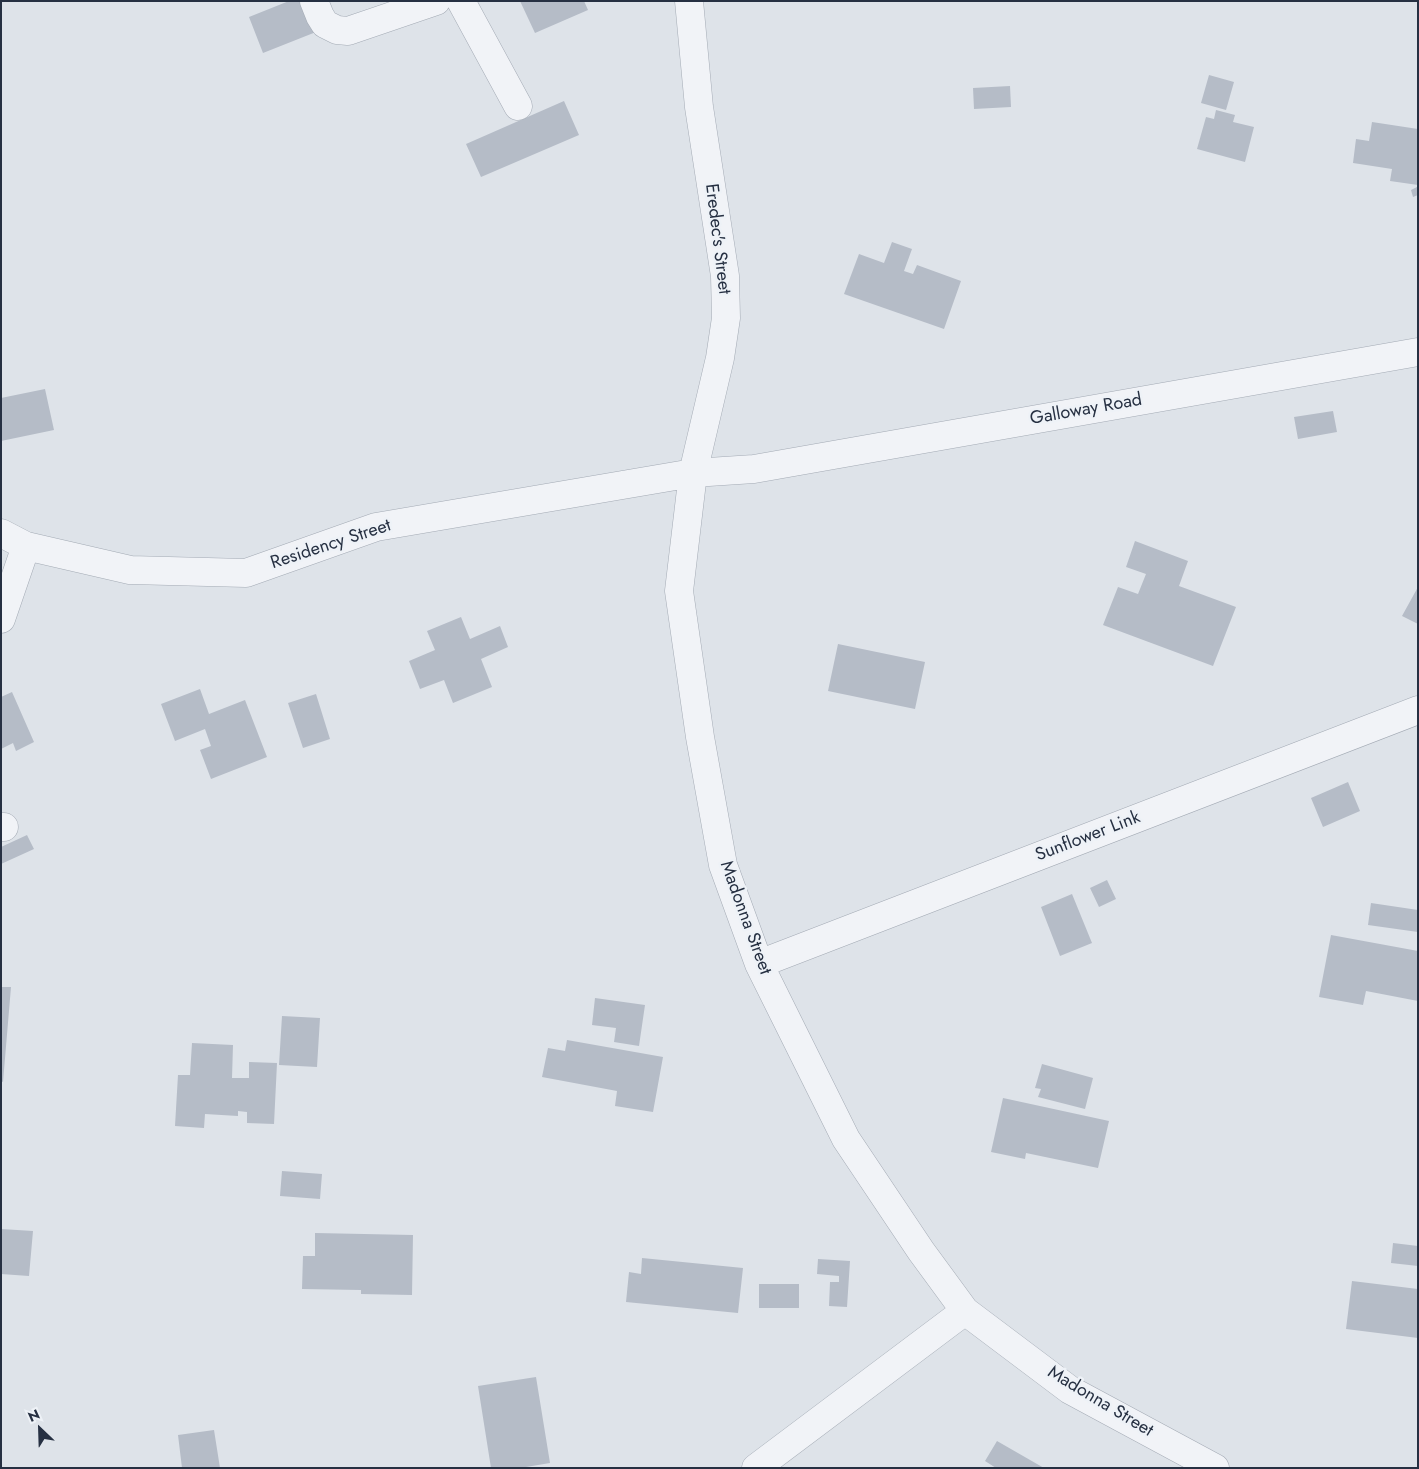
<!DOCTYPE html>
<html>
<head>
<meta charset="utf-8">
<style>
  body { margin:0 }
  #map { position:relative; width:1419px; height:1469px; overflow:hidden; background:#dee3e9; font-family:Jost,sans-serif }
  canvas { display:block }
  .frame { position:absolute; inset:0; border:2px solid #263042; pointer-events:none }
  .north { position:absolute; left:15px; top:1404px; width:50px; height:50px; -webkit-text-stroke:4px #eef2f7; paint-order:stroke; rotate:336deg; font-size:14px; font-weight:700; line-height:20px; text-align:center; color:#263042 }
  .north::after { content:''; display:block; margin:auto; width:18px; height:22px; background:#263042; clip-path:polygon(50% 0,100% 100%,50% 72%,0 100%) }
</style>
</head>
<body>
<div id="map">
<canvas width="1419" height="1469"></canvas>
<div class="frame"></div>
<div class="north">N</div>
</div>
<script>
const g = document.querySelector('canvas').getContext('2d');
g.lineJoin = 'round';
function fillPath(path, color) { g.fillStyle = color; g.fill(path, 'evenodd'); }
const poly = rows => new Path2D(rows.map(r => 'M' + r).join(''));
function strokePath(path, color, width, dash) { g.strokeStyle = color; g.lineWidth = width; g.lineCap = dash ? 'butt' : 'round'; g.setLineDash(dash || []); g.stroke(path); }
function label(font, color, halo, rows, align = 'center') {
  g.font = font + ' Jost,sans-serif'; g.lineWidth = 5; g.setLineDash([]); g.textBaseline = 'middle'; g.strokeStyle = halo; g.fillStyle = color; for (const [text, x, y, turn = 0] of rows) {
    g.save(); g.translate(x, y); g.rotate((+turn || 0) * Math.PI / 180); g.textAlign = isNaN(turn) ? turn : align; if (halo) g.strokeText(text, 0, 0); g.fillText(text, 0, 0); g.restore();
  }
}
fillPath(poly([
  [289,1,304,1,316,32,263,53,249,17],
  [520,1,584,1,588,10,535,33],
  [1209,75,1234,82,1226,110,1201,103],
  [1010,86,1011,107,974,109,973,88],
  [564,101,579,135,481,177,466,144],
  [1216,110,1235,115,1233,122,1254,127,1245,162,1197,149,1206,117,1214,119],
  [1372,122,1418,129,1418,185,1390,181,1392,169,1353,163,1356,139,1369,141],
  [1417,187,1418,195,1413,197,1411,190],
  [892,242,912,249,904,271,913,274,917,265,961,281,944,329,844,294,859,254,884,263],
  [45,389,54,430,1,441,1,398],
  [1333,411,1337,432,1298,439,1294,417],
  [1135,541,1188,561,1179,586,1236,607,1213,666,1103,625,1118,587,1138,594,1146,574,1126,567],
  [1418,587,1418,624,1402,616],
  [461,617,470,639,500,626,508,647,481,659,492,687,453,703,444,680,420,689,409,661,435,650,427,631],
  [838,644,925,662,915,709,828,691],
  [200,689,209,714,245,700,267,757,211,779,200,750,211,746,205,729,175,741,161,704],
  [12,692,34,742,16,751,13,743,1,749,1,697],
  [316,694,330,739,303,748,288,703],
  [1348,782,1360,811,1323,827,1311,798],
  [27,835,34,849,1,864,1,847],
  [1107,880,1116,899,1099,907,1090,888],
  [1072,894,1092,943,1060,956,1041,907],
  [1371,903,1418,910,1418,932,1368,925],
  [1331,935,1418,951,1418,1001,1366,991,1363,1005,1319,997],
  [1,987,11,987,3,1082,1,1081],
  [595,998,645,1005,639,1046,614,1042,616,1028,592,1025],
  [282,1016,320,1018,317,1067,279,1065],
  [567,1040,663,1057,653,1112,615,1106,617,1091,542,1077,548,1048,565,1051],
  [192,1043,233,1045,232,1078,249,1078,249,1062,277,1063,274,1124,247,1123,247,1112,238,1111,238,1116,205,1114,204,1128,175,1126,178,1075,190,1075],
  [1042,1064,1093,1078,1085,1109,1038,1097,1041,1089,1035,1088],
  [1003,1098,1109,1121,1098,1168,1026,1153,1025,1159,991,1152],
  [282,1171,322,1174,320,1199,280,1196],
  [1,1229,33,1231,29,1276,1,1274],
  [315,1233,413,1235,412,1295,361,1294,361,1290,302,1289,303,1256,315,1256],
  [1393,1243,1418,1246,1418,1266,1391,1263],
  [642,1258,743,1268,738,1313,626,1302,629,1272,641,1274],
  [818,1259,850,1261,847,1307,829,1306,830,1282,839,1282,839,1276,817,1274],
  [1352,1281,1418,1289,1418,1338,1346,1329],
  [759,1284,799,1284,799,1308,759,1308],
  [536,1377,550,1463,520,1468,491,1468,478,1386],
  [214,1430,220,1468,182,1468,178,1435],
  [997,1441,1044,1468,996,1468,985,1461]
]), '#b5bcc7');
const minor = poly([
  [314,1,320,16,325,24,337,30,348,31,436,1],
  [461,1,518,106],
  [689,1,699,107,725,276,726,318,720,358,693,473,679,591,700,737,723,865,759,964,846,1139,921,1251,965,1311,1070,1390,1215,1468],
  [1,533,26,546,130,570,246,573,376,527,693,473,754,469,1418,352],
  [1,619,26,546],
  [1,827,4,827],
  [759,964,1418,710],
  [756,1468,965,1311]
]);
strokePath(minor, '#a3aab4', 29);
strokePath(minor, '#f1f3f7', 28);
label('18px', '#263042', '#eef2f7', [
  ["Eredec's Street",717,239,83],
  ["Galloway Road",1086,410,-10],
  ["Residency Street",331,545,-18],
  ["Sunflower Link",1088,837,-21],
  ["Madonna Street",745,918,70],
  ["Madonna Street",1100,1402,31]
]);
</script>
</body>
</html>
